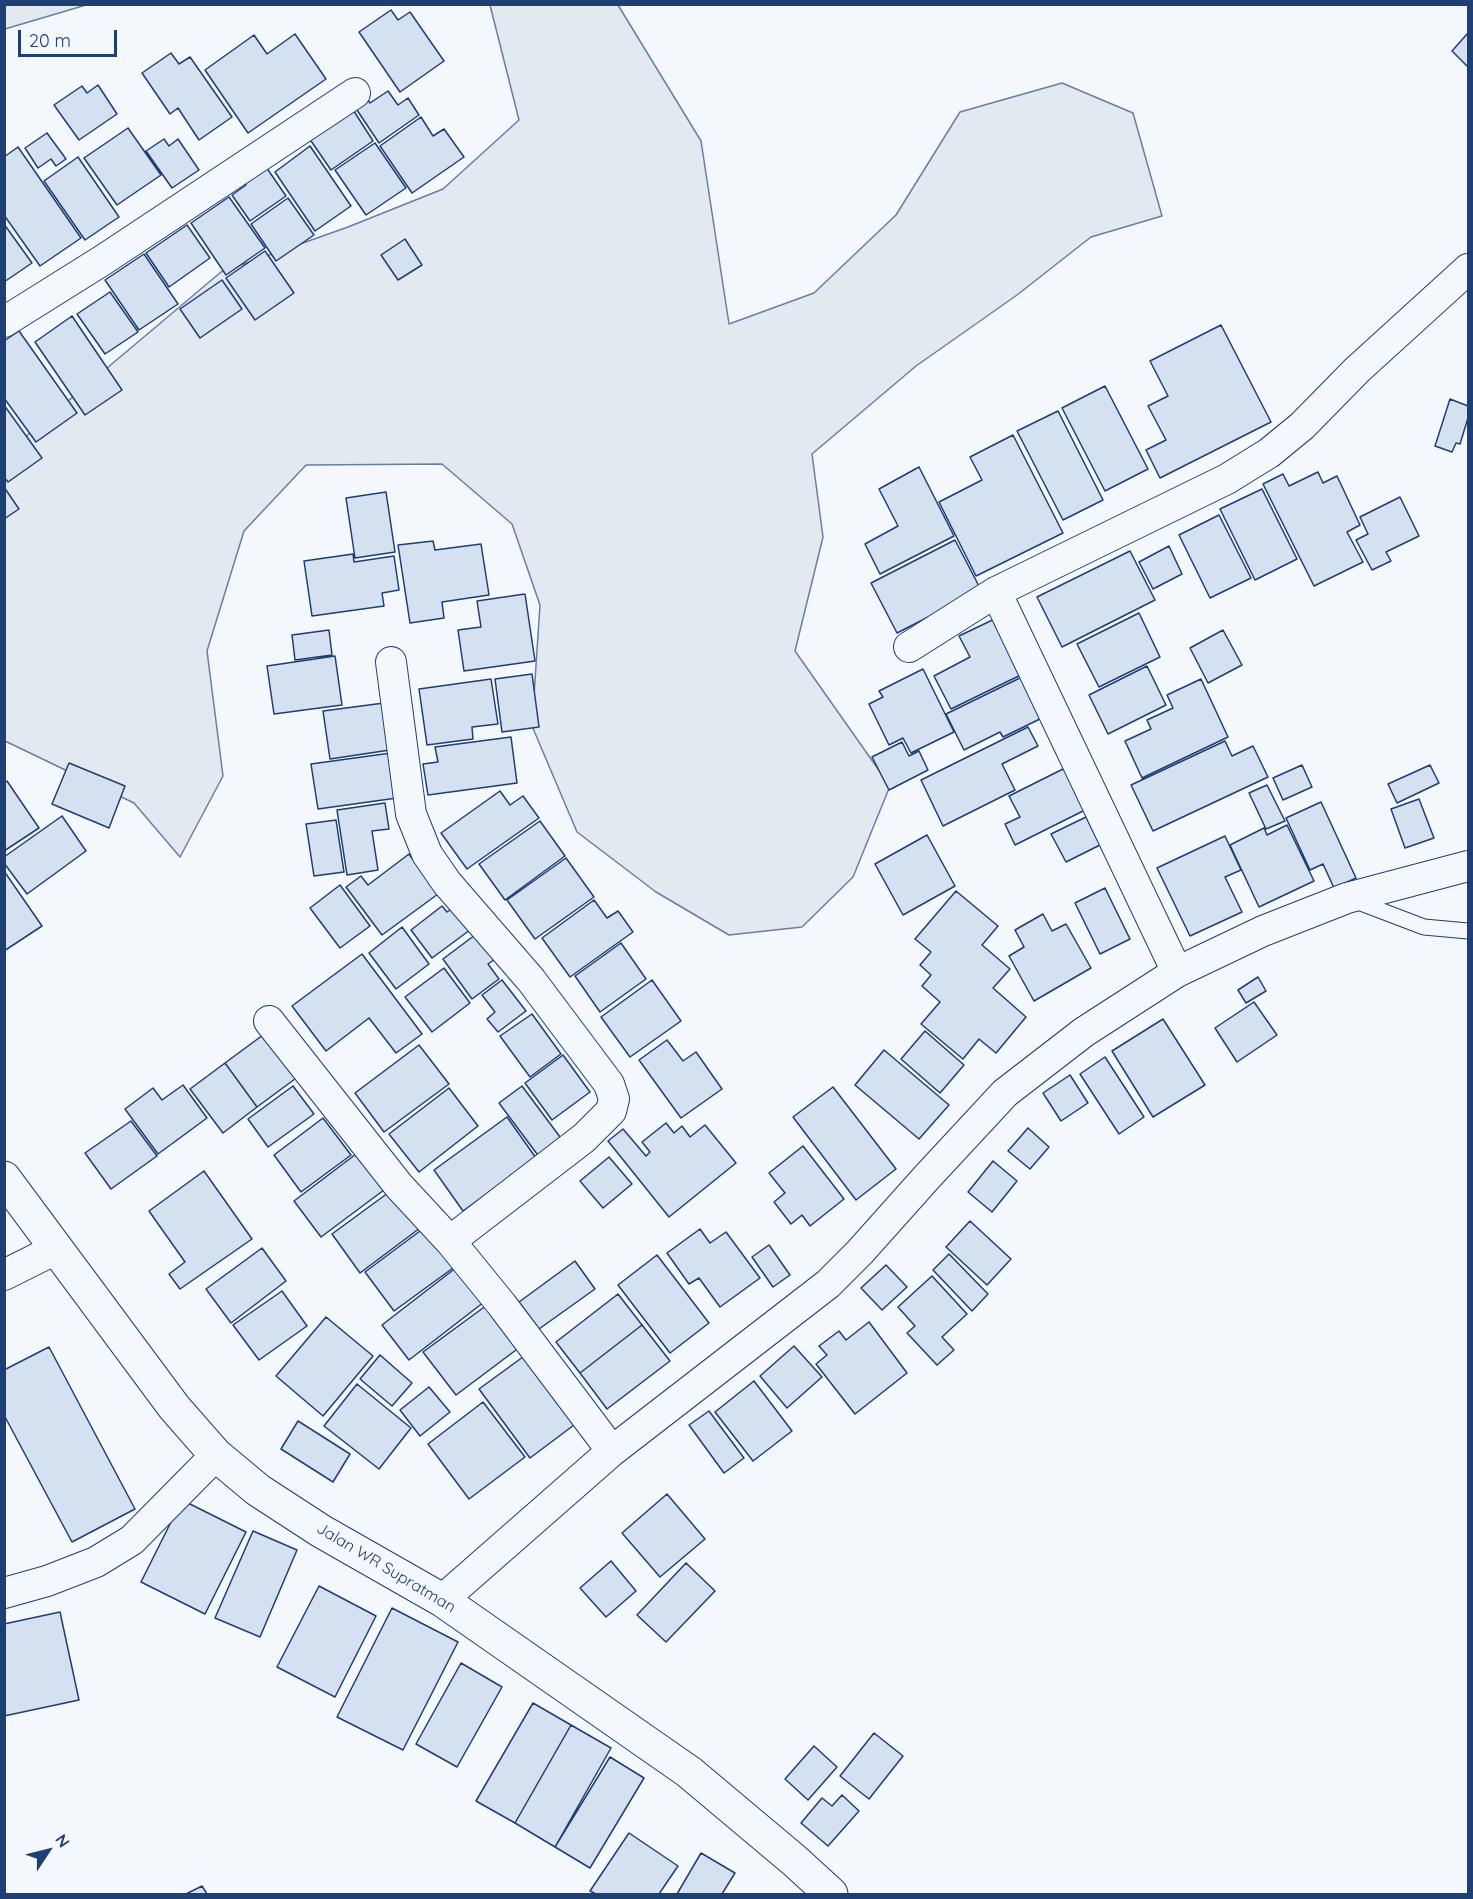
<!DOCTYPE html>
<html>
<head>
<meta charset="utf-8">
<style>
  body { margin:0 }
  #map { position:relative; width:1473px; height:1899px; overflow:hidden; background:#f4f7fb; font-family:Quicksand,sans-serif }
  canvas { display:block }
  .frame { position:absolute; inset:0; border:6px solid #1d3f73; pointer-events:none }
  .north { position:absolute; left:18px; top:1821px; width:60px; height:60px; -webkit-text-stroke:4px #f4f7fb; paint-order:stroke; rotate:55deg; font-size:16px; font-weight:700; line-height:24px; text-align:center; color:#1d3f73 }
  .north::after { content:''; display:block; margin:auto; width:21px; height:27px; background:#1d3f73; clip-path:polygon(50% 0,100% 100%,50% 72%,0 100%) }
  .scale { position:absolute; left:18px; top:30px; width:99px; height:27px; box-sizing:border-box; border:3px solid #1d3f73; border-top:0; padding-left:8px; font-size:18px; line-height:21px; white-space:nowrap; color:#1d3f73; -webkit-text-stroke:4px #f4f7fb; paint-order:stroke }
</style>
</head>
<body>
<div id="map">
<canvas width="1473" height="1899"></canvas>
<div class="frame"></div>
<div class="north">N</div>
<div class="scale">20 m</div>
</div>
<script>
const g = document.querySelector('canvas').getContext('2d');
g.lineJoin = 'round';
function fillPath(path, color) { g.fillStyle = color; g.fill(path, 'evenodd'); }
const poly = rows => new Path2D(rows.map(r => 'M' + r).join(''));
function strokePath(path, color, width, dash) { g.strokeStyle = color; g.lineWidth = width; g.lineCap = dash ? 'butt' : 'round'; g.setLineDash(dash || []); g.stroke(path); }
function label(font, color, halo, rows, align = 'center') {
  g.font = font + ' Quicksand,sans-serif'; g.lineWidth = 4.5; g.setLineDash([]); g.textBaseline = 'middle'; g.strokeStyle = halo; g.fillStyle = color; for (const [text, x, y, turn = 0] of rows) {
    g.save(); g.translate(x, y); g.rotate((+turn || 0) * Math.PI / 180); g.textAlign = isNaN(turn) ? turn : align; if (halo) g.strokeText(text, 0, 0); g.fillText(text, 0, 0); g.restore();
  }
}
const green = poly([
  [5,4,86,4,86,5,5,29,5,4],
  [490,5,618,5,701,141,729,324,814,293,896,215,960,112,1062,83,1133,113,1162,216,1091,237,1017,295,916,366,812,454,823,537,795,651,890,786,853,877,802,927,729,935,656,892,577,832,532,726,540,605,512,524,442,464,306,465,244,531,207,651,223,776,180,857,134,803,5,741,5,454,221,272,348,227,443,189,519,120,490,5]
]);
fillPath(green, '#e3e9f0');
strokePath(green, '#687fa3', 1.5);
const building = poly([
  [391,10,398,20,410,12,444,61,400,92,359,32,391,10],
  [1468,33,1468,67,1452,51,1468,33],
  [295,34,326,79,248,133,205,70,254,35,267,54,295,34],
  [171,53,179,64,190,57,232,117,199,140,178,108,170,114,142,73,171,53],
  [98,85,117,114,79,140,54,105,82,86,87,93,98,85],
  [388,91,398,105,408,98,419,115,379,143,353,104,365,96,370,103,388,91],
  [350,105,373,141,331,170,307,135,350,105],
  [421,117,433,136,444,129,464,157,412,193,380,146,421,117],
  [128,128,161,175,117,205,84,158,128,128],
  [47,133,66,159,56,166,51,159,38,168,25,148,47,133],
  [164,139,169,146,178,139,199,170,172,188,146,151,164,139],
  [375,143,406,188,366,215,335,170,375,143],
  [310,146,351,206,315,231,275,172,310,146],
  [18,147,81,238,40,266,4,215,4,157,18,147],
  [78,157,119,217,85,240,44,181,78,157],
  [264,164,286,196,250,221,232,195,246,185,242,179,264,164],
  [229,197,265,248,226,275,191,223,229,197],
  [288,198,314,235,276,261,251,224,288,198],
  [4,224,32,263,4,282,4,224],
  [187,225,210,258,169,287,146,253,187,225],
  [405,239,422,265,398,280,381,255,405,239],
  [265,251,294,293,255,320,226,278,265,251],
  [144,254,178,304,139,330,105,280,144,254],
  [222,280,242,309,200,338,180,309,222,280],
  [110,292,138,332,105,354,77,314,110,292],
  [72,316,122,390,85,415,35,342,72,316],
  [1221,325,1271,422,1160,478,1146,450,1166,440,1148,406,1168,396,1150,361,1221,325],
  [19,331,77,413,36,442,4,398,4,341,19,331],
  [1105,386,1148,469,1105,491,1062,408,1105,386],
  [1450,399,1468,406,1468,418,1460,444,1456,443,1452,452,1435,446,1450,399],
  [4,405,42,458,8,482,4,477,4,405],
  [1058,411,1103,500,1063,520,1017,431,1058,411],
  [1013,435,1063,533,976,576,939,502,982,480,970,457,1013,435],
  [919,467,954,536,880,574,865,544,898,526,879,489,919,467],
  [1318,472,1323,483,1337,476,1360,525,1347,532,1363,562,1314,586,1263,484,1283,474,1289,486,1318,472],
  [4,487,19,509,4,519,4,487],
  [1262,489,1297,559,1255,580,1220,509,1262,489],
  [386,492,395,552,355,558,346,498,386,492],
  [1400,497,1419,536,1386,552,1391,561,1372,570,1356,540,1368,534,1360,517,1400,497],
  [1219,515,1251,578,1210,598,1179,535,1219,515],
  [955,540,981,590,897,633,871,583,955,540],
  [433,541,435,550,481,544,489,595,442,602,444,618,410,623,398,545,433,541],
  [1169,546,1182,574,1153,589,1139,562,1169,546],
  [1130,551,1155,600,1062,647,1037,597,1130,551],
  [353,554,354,562,394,556,399,590,382,593,384,606,312,616,304,561,353,554],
  [525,594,535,661,464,671,458,630,481,627,477,601,525,594],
  [1139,613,1160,657,1099,687,1077,644,1139,613],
  [1003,615,1031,670,951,709,934,676,970,657,959,636,1003,615],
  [329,630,332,655,295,660,292,635,329,630],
  [1223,630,1242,665,1208,683,1190,648,1223,630],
  [335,656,342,705,274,714,267,666,335,656],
  [1147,666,1166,705,1108,734,1089,695,1147,666],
  [923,669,954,732,911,753,903,738,889,745,869,704,883,697,879,691,923,669],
  [532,674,539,727,502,732,495,679,532,674],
  [1026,675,1046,716,1003,737,1000,732,964,750,946,714,1026,675],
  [491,679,498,724,472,727,473,739,427,745,419,689,491,679],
  [1201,679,1228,737,1142,778,1125,741,1151,729,1147,720,1173,708,1167,695,1201,679],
  [384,703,390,750,330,759,323,711,384,703],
  [1028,727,1038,746,1002,764,1015,790,943,826,921,780,1028,727],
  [511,737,517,783,428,795,423,764,438,762,435,747,511,737],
  [1225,741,1232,756,1253,746,1268,777,1153,831,1131,785,1225,741],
  [902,742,909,756,919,751,928,770,889,790,872,757,902,742],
  [391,753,397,798,318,809,311,764,391,753],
  [69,763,125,786,109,828,52,804,69,763],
  [1071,765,1091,807,1015,845,1005,824,1020,817,1009,796,1071,765],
  [1302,765,1312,787,1283,800,1273,778,1302,765],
  [1430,765,1439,783,1397,803,1388,784,1430,765],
  [7,781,39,828,4,851,4,783,7,781],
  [1267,785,1285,821,1266,829,1249,793,1267,785],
  [500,791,510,805,523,796,539,818,467,869,441,833,500,791],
  [1419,799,1434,838,1405,848,1391,809,1419,799],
  [1321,802,1356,878,1334,888,1323,864,1310,870,1286,818,1321,802],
  [385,803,389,829,372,831,378,870,347,875,337,810,385,803],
  [62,816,86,851,27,894,4,863,4,857,62,816],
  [1086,817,1100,845,1066,862,1051,834,1086,817],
  [336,820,344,872,314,876,306,824,336,820],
  [540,821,565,856,505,900,479,864,540,821],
  [1287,825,1314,881,1259,907,1230,845,1264,828,1267,835,1287,825],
  [927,835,955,886,903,915,875,864,927,835],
  [1225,836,1241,870,1225,877,1242,912,1190,936,1157,868,1225,836],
  [409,854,438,894,382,935,346,887,361,876,368,885,409,854],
  [566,858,594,897,535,939,507,900,566,858],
  [4,871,42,926,4,951,4,871],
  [340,885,370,926,340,948,310,908,340,885],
  [1105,888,1130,939,1100,954,1075,903,1105,888],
  [956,891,998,926,982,945,1010,969,993,988,1026,1017,996,1053,979,1039,963,1059,921,1024,940,1002,922,986,931,975,920,965,931,952,915,939,956,891],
  [594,900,607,918,618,911,633,932,570,977,542,938,594,900],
  [457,905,474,927,432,958,411,930,442,906,447,912,457,905],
  [1043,914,1052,931,1066,924,1091,968,1034,1001,1009,956,1024,947,1015,930,1043,914],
  [402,927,429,964,396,989,369,953,402,927],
  [479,932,498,957,488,964,499,979,472,999,443,959,479,932],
  [621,943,646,979,600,1012,575,976,621,943],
  [362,954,422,1034,396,1053,369,1018,326,1051,292,1006,362,954],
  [444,968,470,1003,432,1032,405,997,444,968],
  [1258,977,1266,991,1246,1003,1238,990,1258,977],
  [502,980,526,1011,498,1032,487,1019,495,1012,482,995,502,980],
  [652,980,681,1021,630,1057,601,1017,652,980],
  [1254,1002,1277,1035,1237,1062,1215,1028,1254,1002],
  [532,1014,561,1054,530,1077,500,1036,532,1014],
  [1163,1019,1205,1085,1153,1117,1112,1051,1163,1019],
  [925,1031,964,1065,940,1093,901,1059,925,1031],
  [267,1032,299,1076,257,1107,225,1063,267,1032],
  [667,1040,683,1061,696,1052,722,1089,681,1118,639,1060,667,1040],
  [419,1045,449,1084,384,1132,355,1093,419,1045],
  [884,1050,949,1105,919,1139,855,1085,884,1050],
  [563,1055,590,1092,552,1120,525,1083,563,1055],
  [1105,1057,1144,1117,1119,1134,1080,1074,1105,1057],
  [225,1063,257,1107,223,1133,190,1089,225,1063],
  [1070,1075,1088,1103,1061,1121,1043,1093,1070,1075],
  [183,1085,207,1118,158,1154,125,1109,153,1088,162,1100,183,1085],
  [293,1086,314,1114,268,1147,248,1119,293,1086],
  [522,1086,563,1141,540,1158,499,1103,522,1086],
  [833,1087,896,1169,856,1200,793,1117,833,1087],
  [449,1088,478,1126,419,1172,389,1134,449,1088],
  [507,1117,536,1158,463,1211,434,1170,507,1117],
  [323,1118,351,1155,301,1192,274,1155,323,1118],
  [131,1121,157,1156,111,1189,85,1153,131,1121],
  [666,1123,674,1133,682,1126,690,1137,705,1125,736,1163,669,1217,608,1141,623,1129,646,1156,650,1152,642,1142,666,1123],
  [1028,1128,1049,1147,1030,1169,1008,1151,1028,1128],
  [803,1146,844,1199,810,1226,802,1215,791,1224,774,1202,785,1193,769,1173,803,1146],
  [360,1151,388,1187,321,1237,294,1201,360,1151],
  [609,1157,632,1184,603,1208,580,1181,609,1157],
  [993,1161,1017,1181,992,1212,968,1192,993,1161],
  [204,1171,252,1239,180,1289,169,1274,185,1262,149,1211,204,1171],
  [392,1190,420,1228,360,1273,332,1234,392,1190],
  [970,1221,1011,1259,987,1285,946,1247,970,1221],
  [424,1228,453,1268,394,1311,365,1272,424,1228],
  [700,1229,710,1243,726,1232,760,1278,720,1307,699,1278,689,1284,667,1253,700,1229],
  [769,1245,790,1275,773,1287,752,1257,769,1245],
  [262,1248,286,1281,231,1323,206,1289,262,1248],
  [949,1254,988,1294,972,1311,933,1270,949,1254],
  [657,1255,709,1323,670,1353,618,1285,657,1255],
  [575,1261,595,1289,539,1329,519,1302,575,1261],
  [886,1265,907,1287,882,1310,861,1288,886,1265],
  [457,1267,484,1302,409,1360,382,1325,457,1267],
  [932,1276,967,1314,942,1337,954,1350,937,1365,907,1333,915,1326,898,1307,932,1276],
  [282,1291,307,1326,259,1360,233,1325,282,1291],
  [618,1294,642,1325,580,1373,556,1342,618,1294],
  [487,1305,520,1347,456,1395,423,1352,487,1305],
  [326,1317,373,1356,323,1416,276,1376,326,1317],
  [869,1322,907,1373,855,1414,816,1364,827,1355,819,1346,839,1331,846,1340,869,1322],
  [642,1325,670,1361,607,1409,580,1373,642,1325],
  [794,1346,822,1377,787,1408,760,1376,794,1346],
  [49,1347,135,1509,72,1542,4,1415,4,1370,49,1347],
  [527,1354,578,1422,530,1458,479,1389,527,1354],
  [380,1355,412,1383,392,1406,360,1379,380,1355],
  [754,1381,792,1431,753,1461,715,1412,754,1381],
  [357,1384,411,1428,379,1469,324,1426,357,1384],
  [429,1387,450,1412,420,1436,400,1410,429,1387],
  [483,1402,525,1457,469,1499,428,1444,483,1402],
  [709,1411,744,1458,724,1473,689,1425,709,1411],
  [298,1421,350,1454,333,1482,281,1449,298,1421],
  [667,1494,705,1539,660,1577,622,1533,667,1494],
  [182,1500,246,1532,205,1614,141,1582,182,1500],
  [253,1531,297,1550,260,1637,215,1618,253,1531],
  [611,1561,636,1591,606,1617,580,1588,611,1561],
  [686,1563,715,1591,666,1642,637,1615,686,1563],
  [319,1586,376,1616,335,1697,277,1667,319,1586],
  [392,1608,458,1642,403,1750,337,1717,392,1608],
  [60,1612,79,1700,4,1716,4,1624,60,1612],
  [461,1663,502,1687,457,1767,416,1744,461,1663],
  [533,1703,571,1725,515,1823,476,1801,533,1703],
  [571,1725,611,1748,555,1847,515,1823,571,1725],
  [874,1733,903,1756,869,1799,840,1776,874,1733],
  [814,1746,837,1767,808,1800,785,1779,814,1746],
  [610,1757,644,1778,590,1868,555,1847,610,1757],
  [842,1795,859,1811,828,1846,801,1823,822,1798,832,1806,842,1795],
  [629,1833,678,1866,659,1894,596,1894,590,1891,629,1833],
  [701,1853,735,1873,722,1894,677,1894,701,1853],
  [202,1886,207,1894,186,1894,202,1886]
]);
fillPath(building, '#d5e0f0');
strokePath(building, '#1d3f73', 1.5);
const service = poly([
  [1353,900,1424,927,1468,931]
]);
const minor = poly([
  [4,322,103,260,355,93],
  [996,592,1177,972],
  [909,647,996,592,1227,479,1269,453,1302,426,1357,370,1468,269],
  [391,662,411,814,427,854,447,883,531,980,609,1084,614,1099,611,1111,584,1138,450,1241],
  [269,1021,399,1186,450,1241,502,1305,612,1451],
  [4,1275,56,1249],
  [4,1593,47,1581,96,1562,132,1540,216,1455],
  [442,1600,612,1451,828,1284,860,1252,927,1177,1005,1093,1084,1032,1177,972,1263,931,1347,898,1468,866]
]);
const trunk = poly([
  [4,1178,174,1407,216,1455,258,1490,321,1531,442,1600,689,1772,795,1861,831,1894]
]);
strokePath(service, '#1d3f73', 17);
strokePath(minor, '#1d3f73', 32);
strokePath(trunk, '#1d3f73', 35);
strokePath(service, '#f4f7fb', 15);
strokePath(minor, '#f4f7fb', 30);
strokePath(trunk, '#f4f7fb', 33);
label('16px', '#1d3f73', '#f4f7fb', [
  ["Jalan WR Supratman",386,1568,31]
]);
</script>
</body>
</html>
